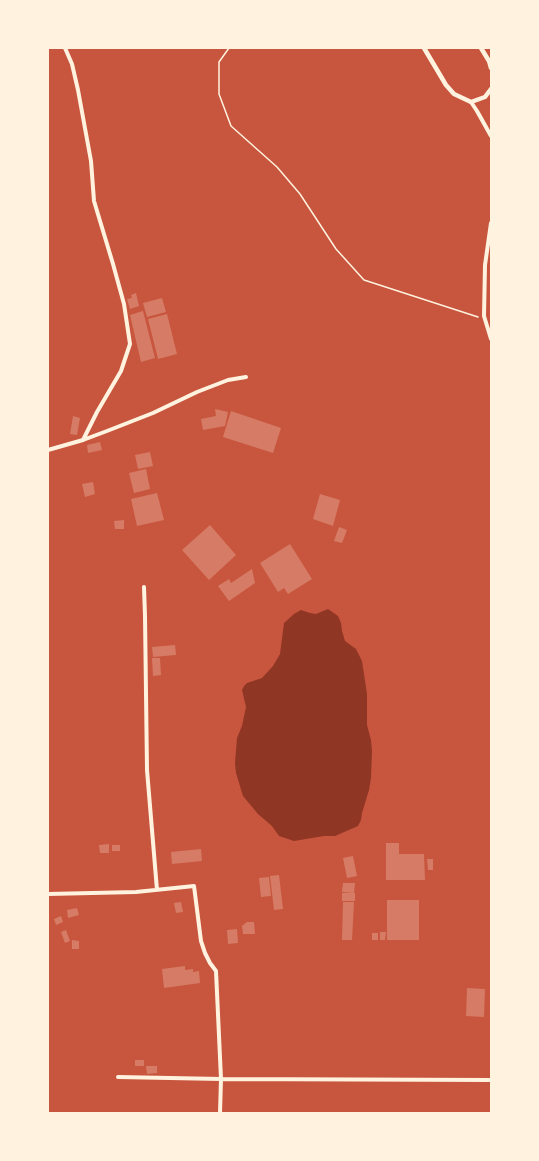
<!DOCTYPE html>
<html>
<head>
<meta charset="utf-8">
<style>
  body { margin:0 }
  #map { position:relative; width:539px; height:1161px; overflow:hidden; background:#c8553d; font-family:"Source Sans 3",sans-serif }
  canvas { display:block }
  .frame { position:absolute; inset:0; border:49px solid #fff3e0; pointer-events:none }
</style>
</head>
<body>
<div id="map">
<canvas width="539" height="1161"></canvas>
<div class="frame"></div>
</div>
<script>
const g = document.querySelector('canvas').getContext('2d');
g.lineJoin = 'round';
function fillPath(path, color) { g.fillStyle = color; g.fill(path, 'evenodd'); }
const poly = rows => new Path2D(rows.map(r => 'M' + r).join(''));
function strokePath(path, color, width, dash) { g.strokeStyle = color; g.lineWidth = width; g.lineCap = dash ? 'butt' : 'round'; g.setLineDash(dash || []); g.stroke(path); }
fillPath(poly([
  [328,609,338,616,341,623,342,631,345,641,356,649,362,661,367,694,367,725,371,740,372,751,371,778,369,790,362,813,361,820,358,826,335,836,324,836,294,841,279,836,272,826,258,814,243,796,236,773,235,763,237,738,242,726,246,707,242,690,244,686,247,683,262,678,273,666,280,654,284,623,294,614,301,610,310,613,316,614]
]), '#8f3625');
fillPath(poly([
  [136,293,139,306,130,309,127,299,132,298,131,295],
  [162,298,166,312,147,317,143,303],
  [143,311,155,358,141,362,130,315],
  [167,314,177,354,158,359,148,319],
  [215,409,228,412,225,426,203,430,201,419,216,416],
  [231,411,281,428,273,453,223,437],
  [73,416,80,418,77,435,70,434],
  [100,442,102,450,88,453,87,445],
  [150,452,153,466,138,469,135,455],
  [146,469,150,489,134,493,129,473],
  [93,482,95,494,85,497,82,484],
  [157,493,164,520,137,526,131,499],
  [320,494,340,500,333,526,313,519],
  [124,520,124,529,115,529,114,521],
  [210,525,236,555,209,580,182,550],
  [339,527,347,530,342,543,334,541],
  [290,544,312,579,288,594,284,588,278,592,260,563],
  [252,569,255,583,229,601,218,586,229,579,231,583],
  [175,645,176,655,153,657,152,647],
  [152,658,160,658,161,675,153,676],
  [386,843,399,843,399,854,424,854,425,880,386,880],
  [109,844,109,853,100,853,99,845],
  [112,845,120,845,120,851,112,851],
  [201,849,202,861,172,864,171,852],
  [353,856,357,876,347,878,343,858],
  [427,859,433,859,433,870,428,870],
  [279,875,283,909,274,910,270,876],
  [269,877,271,896,261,897,259,878],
  [343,883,355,883,354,893,342,892],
  [342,893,355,893,355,901,342,901],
  [387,900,419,900,419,940,387,940],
  [181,902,183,912,176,913,174,903],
  [343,902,354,902,352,940,342,940],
  [77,908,79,915,68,918,67,910],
  [61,916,63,922,56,925,54,919],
  [247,922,254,922,255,934,243,934,242,926],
  [237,929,238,943,228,944,227,930],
  [66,930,70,941,65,943,61,932],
  [380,932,386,932,385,940,380,940],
  [372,933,378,933,378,940,372,940],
  [72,940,79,941,79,949,72,949],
  [185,966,185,970,193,969,193,972,199,971,200,983,164,988,162,969],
  [467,988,485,989,484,1017,466,1016],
  [135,1060,144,1060,144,1066,135,1066],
  [146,1066,157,1066,157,1073,147,1074]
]), '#d67c66');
strokePath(poly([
  [229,48,219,62,219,94,231,126,277,167,300,194,336,249,364,280,478,317]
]), '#fff3e0', 1.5);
strokePath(poly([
  [65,48,72,64,78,90,91,161,94,201,113,264,124,304,130,344,121,371,97,412,83,440],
  [471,102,477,111,491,136],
  [491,223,485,265,484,316,491,339],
  [48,450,83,440,107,431,153,413,197,392,228,380,246,377],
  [144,587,145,616,147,770,157,890],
  [48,894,136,892,194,886,201,941,205,953,210,963,216,971,221,1079,220,1113],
  [118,1077,221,1079,491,1080]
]), '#fff3e0', 4);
strokePath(poly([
  [424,48,446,85,454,94,471,102,485,97,491,89],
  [481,48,489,61,491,68]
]), '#fff3e0', 4.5);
</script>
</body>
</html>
